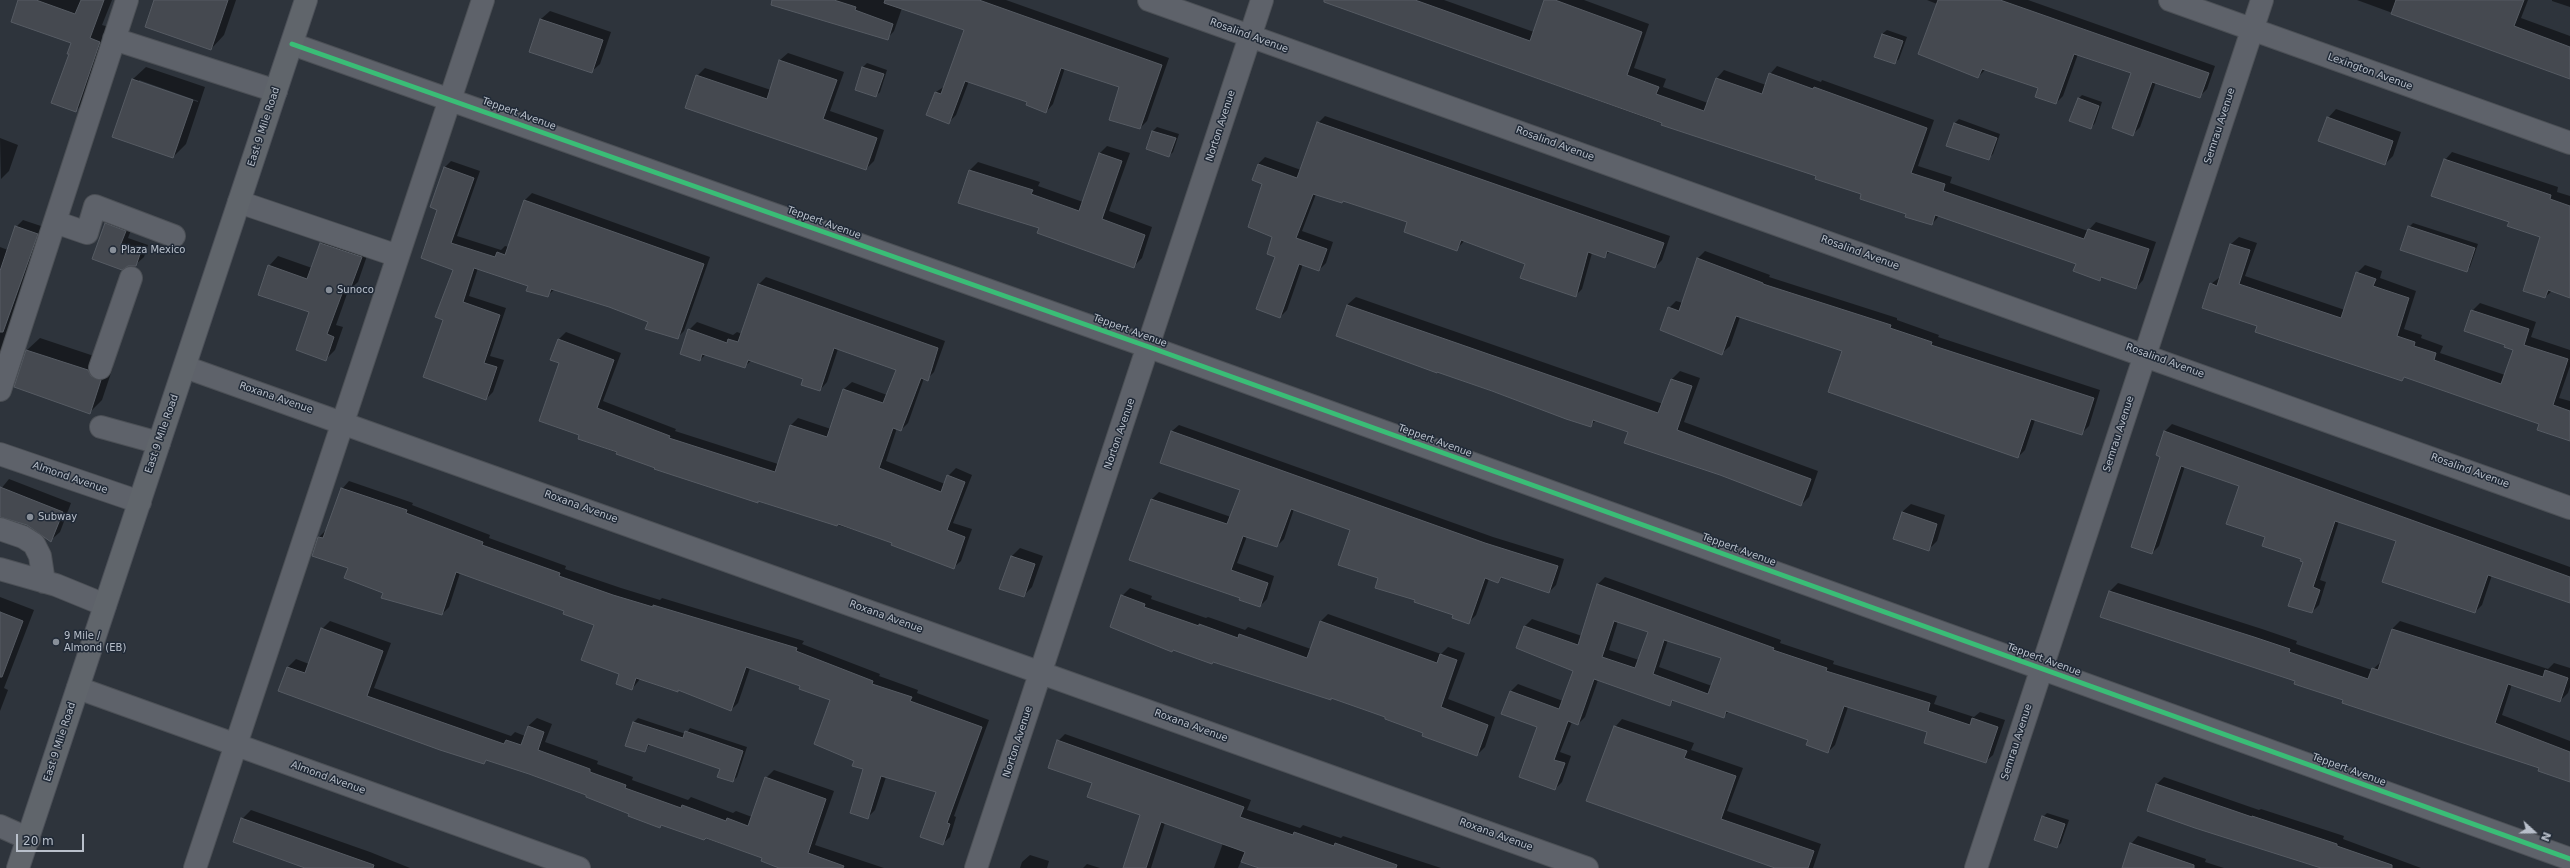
<!DOCTYPE html>
<html>
<head>
<meta charset="utf-8">
<style>
  body { margin:0 }
  #map { position:relative; width:2570px; height:868px; overflow:hidden; background:#2e343c; font-family:"DejaVu Sans",sans-serif }
  canvas { display:block }
  .north { position:absolute; left:2514px; top:812px; width:40px; height:40px; -webkit-text-stroke:3px #212a37; paint-order:stroke; rotate:111deg; font-size:11px; font-weight:700; line-height:16px; text-align:center; color:#b9c0cb }
  .north::after { content:''; display:block; margin:auto; width:14px; height:18px; background:#b9c0cb; clip-path:polygon(50% 0,100% 100%,50% 72%,0 100%) }
  .scale { position:absolute; left:16px; top:834px; width:68px; height:18px; box-sizing:border-box; border:2px solid #b9c0cb; border-top:0; padding-left:5px; font-size:12px; line-height:14px; white-space:nowrap; color:#b9c0cb; -webkit-text-stroke:3px #212a37; paint-order:stroke }
</style>
</head>
<body>
<div id="map">
<canvas width="2570" height="868"></canvas>
<div class="north">N</div>
<div class="scale">20 m</div>
</div>
<script>
const g = document.querySelector('canvas').getContext('2d');
g.lineJoin = 'round';
function fillPath(path, color) { g.fillStyle = color; g.fill(path, 'evenodd'); }
const poly = rows => new Path2D(rows.map(r => 'M' + r).join(''));
function strokePath(path, color, width, dash) { g.strokeStyle = color; g.lineWidth = width; g.lineCap = dash ? 'butt' : 'round'; g.setLineDash(dash || []); g.stroke(path); }
function label(font, color, halo, rows, align = 'center') {
  g.font = font + ' "DejaVu Sans",sans-serif'; g.lineWidth = 3; g.setLineDash([]); g.textBaseline = 'middle'; g.strokeStyle = halo; g.fillStyle = color; for (const [text, x, y, turn = 0] of rows) {
    g.save(); g.translate(x, y); g.rotate((+turn || 0) * Math.PI / 180); g.textAlign = isNaN(turn) ? turn : align; if (halo) g.strokeText(text, 0, 0); g.fillText(text, 0, 0); g.restore();
  }
}
fillPath(poly([
  [20,0,112,0,102,25,112,28,89,97,76,111,70,54,72,42],
  [155,0,236,0,224,35,211,49],
  [798,0,1006,0,1169,58,1147,121,1140,128,1120,87,1065,68,1053,104,1046,112,1028,101,969,81,956,115,949,122,936,92,945,86,965,30,902,8,894,31,887,39],
  [1355,0,1444,0,1534,32,1546,0,1584,0,1649,24,1634,68,1666,79,1663,87,1708,103,1717,78,1724,70,1766,85,1770,74,1777,66,1821,82,1822,80,1934,120,1918,166,1952,177,1950,183,2088,231,2096,222,2156,242,2143,280,2136,288,2103,277,2100,280,2077,263,1939,216,1932,224,1818,175,1693,135,1351,11],
  [1927,0,2028,0,2215,66,2207,89,2200,96,2156,82,2140,127,2133,134,2132,72,2078,54,2063,96,2056,103,2039,87,1986,69,1978,77,1937,4],
  [2357,0,2528,0,2521,18,2570,36,2570,78],
  [2570,0,2570,7,2552,1,2552,0],
  [550,11,611,32,600,64,591,72,530,51,541,19],
  [1887,30,1907,37,1899,59,1895,63,1882,34],
  [788,53,844,72,830,111,884,130,874,161,866,169,697,76,705,68,771,90,780,60],
  [867,63,887,70,880,92,876,96,856,90,863,67],
  [146,67,205,87,186,144,173,157,133,79],
  [139,80,198,101,198,102,139,82],
  [2082,95,2102,102,2095,123,2091,128,2078,99],
  [2336,109,2401,132,2393,156,2385,164,2328,118],
  [1325,116,1670,236,1662,260,1655,267,1610,251,1604,257,1592,253,1582,289,1575,296,1526,264,1465,240,1456,250,1408,222,1343,200,1316,194,1302,231,1333,242,1326,263,1319,270,1303,264,1287,310,1280,317,1276,256,1264,184,1253,180,1258,164,1265,157,1301,170,1318,123],
  [1959,119,2000,134,1993,154,1989,158,1948,145,1955,123],
  [1157,127,1179,134,1173,152,1169,156,1147,149,1153,131],
  [0,138,18,145,9,171,1,179],
  [1107,146,1130,153,1109,211,1152,227,1142,258,1134,266,1040,228,970,170,978,162,1040,182,1038,186,1083,202,1099,154],
  [2452,152,2558,187,2557,192,2570,196,2570,297,2552,291,2545,297,2542,236,2510,221,2445,160],
  [451,161,480,171,457,236,501,250,505,246,509,247,525,200,532,193,710,257,684,331,677,338,649,321,609,306,555,289,547,296,529,286,478,268,469,296,506,308,490,356,504,360,493,392,486,399,444,319,454,270,438,209,444,168],
  [114,215,134,222,128,238,148,245,144,257,135,265,128,265,106,224],
  [23,220,44,227,0,362,0,247,8,250,16,227],
  [2413,223,2478,244,2470,267,2466,271,2409,227],
  [330,234,370,247,358,282,348,291,336,325,343,327,335,350,326,359,310,312,269,266,278,256,312,268,321,243],
  [2239,237,2257,243,2245,276,2345,310,2357,273,2365,265,2382,271,2380,278,2416,291,2404,329,2422,335,2421,338,2443,346,2440,353,2505,375,2514,349,2472,311,2480,303,2536,322,2531,337,2570,350,2570,366,2559,398,2570,401,2570,440,2540,423,2405,377,2402,379,2258,326,2211,284,2220,277,2231,244],
  [1705,251,1770,275,1769,277,1897,318,1897,320,1939,335,1938,337,2100,390,2089,426,2081,434,2035,420,2025,450,2018,457,1843,351,1740,317,1730,346,1722,353,1669,308,1676,301,1683,303,1698,258],
  [766,277,945,341,934,372,927,379,924,378,908,423,901,430,897,428,886,461,945,484,948,476,956,468,972,475,953,523,972,529,961,561,953,568,894,542,679,477,579,438,580,435,561,362,558,340,566,332,621,353,603,401,676,429,675,431,778,464,791,425,798,418,831,429,844,389,852,382,887,395,897,369,838,349,827,382,820,390,804,378,752,360,744,367,706,354,700,360,689,330,697,322,733,335,737,332,742,334,759,284],
  [1356,297,1663,404,1672,379,1680,371,1700,378,1684,422,1818,471,1809,497,1801,505,1630,431,1596,420,1590,426,1337,336,1347,305],
  [40,338,100,358,104,364,113,367,102,400,89,413,16,386,27,350],
  [2172,424,2570,567,2570,603,2492,575,2482,605,2475,612,2398,541,2339,521,2320,580,2326,582,2319,605,2312,612,2304,561,2267,537,2240,485,2185,466,2159,546,2152,553,2161,456,2165,431],
  [1179,425,1493,537,1564,559,1556,585,1549,592,1503,577,1498,582,1489,579,1476,615,1469,622,1416,599,1351,530,1294,509,1284,539,1277,546,1247,536,1237,563,1274,576,1267,599,1260,606,1241,597,1131,560,1152,499,1159,492,1231,517,1241,489,1172,431],
  [9,479,71,503,60,532,51,540,28,524,0,516,0,490],
  [349,481,413,503,412,505,490,535,489,538,566,566,565,569,621,588,660,600,662,598,804,641,802,644,880,674,879,676,918,690,917,693,989,720,954,816,956,817,950,837,942,844,937,791,886,777,875,810,868,817,864,769,855,760,831,699,801,685,750,668,738,703,731,710,679,689,677,691,640,679,632,689,595,624,565,611,460,573,449,607,442,614,384,592,349,568,313,555,319,537,326,530,342,489],
  [1911,504,1945,515,1937,541,1928,550,1902,512],
  [1020,548,1043,556,1032,587,1023,596,1012,556],
  [1605,577,1781,640,1780,643,1834,661,1833,664,1937,696,1934,704,1974,717,1980,712,2005,720,1993,755,1985,762,1929,732,1848,707,1835,745,1828,752,1809,739,1729,711,1723,717,1675,699,1669,705,1598,680,1585,717,1578,724,1572,722,1560,752,1571,756,1562,782,1555,789,1539,726,1510,692,1518,684,1563,701,1574,670,1518,648,1525,626,1532,619,1582,636,1598,584],
  [1618,621,1649,632,1639,660,1609,650],
  [1668,640,1722,658,1712,686,1659,667],
  [2118,583,2262,629,2297,641,2296,644,2372,670,2382,661,2392,629,2400,621,2548,669,2554,663,2570,668,2570,687,2568,693,2560,701,2512,684,2502,715,2570,741,2570,781,2541,767,2345,700,2297,680,2101,617,2110,591],
  [1130,588,1152,596,1151,599,1206,618,1208,617,1245,630,1248,627,1311,649,1320,622,1328,614,1441,654,1448,647,1465,653,1448,699,1495,717,1485,747,1477,755,1387,716,1332,697,1330,699,1174,650,1172,651,1122,596],
  [0,597,34,610,4,688,8,690,0,711],
  [330,621,391,643,374,688,511,736,515,732,525,736,528,726,537,718,552,724,545,742,598,761,597,764,633,777,632,780,688,800,691,797,733,813,736,811,752,817,766,778,774,770,834,791,815,845,884,868,780,868,763,858,631,813,588,795,488,759,484,763,288,667,296,659,309,664,322,629],
  [638,718,686,734,690,728,747,747,737,777,733,781,721,768,650,744,645,751,626,745,634,722],
  [1622,719,1694,743,1691,750,1743,768,1727,811,1821,844,1813,868,1779,868,1588,801,1615,727],
  [1065,734,1251,800,1247,810,1300,828,1303,825,1341,838,1343,836,1441,868,1262,868,1241,861,1238,868,1214,868,1223,843,1165,823,1151,868,1124,868,1141,815,1093,782,1058,741],
  [2164,777,2259,810,2261,809,2344,836,2343,839,2421,868,2323,868,2157,784],
  [251,810,370,852,410,868,308,868,242,819],
  [2047,813,2069,820,2061,843,2057,847,2043,817],
  [2138,836,2206,859,2205,862,2224,868,2127,868,2131,844],
  [1030,855,1049,861,1047,868,1020,868,1022,862],
  [1087,864,1100,868,1083,868]
]), '#0007');
const building = poly([
  [18,0,36,0,75,14,81,0,104,0,90,38,100,42,76,112,51,103,69,54,67,54,71,43,11,22,18,0],
  [154,0,228,0,211,50,145,27,154,0],
  [772,0,834,0,856,7,855,10,893,24,888,40,771,5,772,0],
  [885,0,979,0,1162,65,1140,129,1109,120,1119,87,1061,68,1046,113,1026,105,1027,102,965,81,949,124,926,115,935,92,941,94,964,30,884,3,885,0],
  [1324,0,1415,0,1530,41,1544,0,1555,0,1642,32,1627,75,1659,87,1656,94,1704,111,1716,78,1762,94,1769,73,1813,89,1814,87,1927,128,1911,173,1945,184,1943,191,2084,239,2088,229,2149,249,2136,289,2101,277,2100,281,2073,271,2076,264,1935,215,1932,225,1905,217,1906,214,1860,199,1861,194,1815,179,1816,176,1661,125,1662,123,1324,2,1324,0],
  [1938,0,2000,0,2209,73,2200,98,2152,82,2133,136,2112,128,2131,73,2074,54,2056,104,2035,97,2038,88,1982,69,1978,78,1918,54,1938,0],
  [2396,0,2524,0,2514,26,2570,47,2570,79,2391,14,2396,0],
  [540,19,603,40,592,73,529,52,540,19],
  [1882,34,1903,41,1895,64,1874,57,1882,34],
  [779,60,837,80,823,119,877,138,866,170,685,108,696,75,767,99,779,60],
  [862,67,884,74,876,97,855,90,862,67],
  [132,79,193,100,173,158,112,137,132,79],
  [2078,98,2099,106,2091,129,2069,121,2078,98],
  [2327,117,2393,141,2385,165,2318,141,2327,117],
  [1317,122,1664,243,1655,268,1607,251,1605,258,1588,252,1576,297,1520,278,1525,264,1461,240,1457,251,1404,232,1407,222,1343,201,1342,203,1313,194,1296,238,1327,249,1319,271,1299,264,1280,318,1256,309,1275,257,1267,254,1272,237,1248,227,1262,184,1252,180,1258,164,1297,178,1317,122],
  [1954,123,1997,138,1989,160,1946,146,1954,123],
  [1152,131,1176,138,1169,157,1146,149,1152,131],
  [1099,153,1122,161,1102,219,1145,235,1134,268,1037,233,1039,228,958,203,969,170,1033,190,1031,194,1079,211,1099,153],
  [2444,159,2551,195,2550,199,2570,206,2570,298,2548,290,2545,298,2523,291,2540,237,2507,226,2509,222,2431,196,2444,159],
  [444,167,474,178,451,243,495,257,497,252,505,255,524,200,704,264,678,339,645,329,648,322,609,307,551,289,548,297,526,291,528,286,474,268,463,302,500,315,484,363,497,367,486,400,423,377,443,320,435,317,453,270,421,258,437,210,430,207,444,167],
  [105,223,126,231,120,246,140,254,136,266,128,266,122,270,92,259,105,223],
  [15,226,38,234,3,332,0,332,0,271,15,226],
  [2408,226,2475,248,2467,272,2400,250,2408,226],
  [320,243,362,257,349,292,343,291,327,334,334,337,326,361,296,350,309,312,258,295,268,265,307,279,320,243],
  [2230,244,2250,250,2239,284,2341,318,2356,272,2376,279,2373,286,2409,298,2397,336,2415,342,2414,346,2436,353,2434,360,2501,384,2513,350,2504,347,2505,345,2464,331,2471,310,2529,329,2524,345,2568,359,2553,405,2570,411,2570,441,2537,430,2539,424,2404,377,2402,381,2255,332,2257,326,2202,308,2210,283,2217,286,2230,244],
  [1697,258,1763,283,1763,284,1891,325,1890,328,1932,342,1931,345,2094,398,2082,435,2031,419,2018,458,1828,392,1842,351,1736,316,1722,355,1660,330,1668,307,1679,311,1697,258],
  [758,284,938,348,928,381,921,378,901,431,893,428,879,468,941,492,947,475,965,482,947,530,965,537,954,569,891,545,892,543,838,524,837,526,758,501,758,503,654,469,655,468,616,454,617,452,578,439,579,435,539,421,559,363,550,360,558,339,614,360,597,408,670,436,669,438,775,472,790,425,827,437,843,389,883,403,896,370,834,348,820,391,801,385,803,379,748,360,745,368,702,354,700,361,680,354,688,329,727,343,728,339,738,342,758,284],
  [1347,305,1658,413,1671,379,1692,386,1677,430,1811,479,1801,506,1720,475,1624,443,1628,432,1593,420,1591,427,1566,419,1492,391,1437,372,1437,373,1336,336,1347,305],
  [26,350,88,370,91,376,101,380,90,414,14,387,26,350],
  [1171,431,1485,543,1558,566,1549,593,1501,577,1498,583,1485,578,1469,624,1452,618,1453,615,1414,602,1415,600,1375,588,1378,578,1338,565,1350,530,1291,509,1277,547,1243,536,1231,570,1268,583,1260,607,1239,600,1240,598,1129,560,1151,499,1227,524,1240,490,1160,463,1171,431],
  [2164,431,2570,577,2570,603,2488,575,2475,613,2382,582,2396,541,2335,521,2313,587,2320,590,2312,613,2288,606,2303,562,2300,561,2301,559,2262,546,2265,537,2226,524,2239,486,2181,466,2152,554,2131,547,2160,457,2156,455,2164,431],
  [0,487,63,512,51,542,27,525,0,517,0,487],
  [341,488,407,510,406,513,483,542,482,545,560,573,559,576,613,595,653,607,653,605,797,648,796,651,873,681,872,684,912,697,910,701,982,727,947,823,950,824,943,845,920,837,936,792,881,776,868,819,850,813,863,769,852,766,854,761,814,744,830,700,799,689,800,686,746,667,731,711,678,690,678,692,636,678,632,690,616,684,619,674,581,660,594,625,563,614,564,611,456,572,442,615,381,598,383,593,344,578,348,568,312,556,318,537,323,538,341,488],
  [1902,512,1937,524,1929,551,1893,539,1902,512],
  [1011,556,1035,564,1024,597,999,589,1011,556],
  [1597,584,1774,648,1773,650,1827,668,1826,671,1930,703,1928,711,1970,725,1972,718,1998,727,1986,763,1924,743,1927,732,1844,706,1828,753,1806,745,1808,740,1726,711,1724,718,1672,700,1670,706,1594,679,1578,725,1568,721,1554,760,1565,763,1555,790,1519,777,1537,727,1501,714,1510,691,1559,709,1573,671,1516,648,1524,626,1578,645,1597,584],
  [1614,621,1648,632,1635,668,1602,657,1614,621],
  [1664,640,1721,658,1708,694,1653,674,1664,640],
  [2109,591,2254,637,2290,649,2289,652,2368,679,2372,668,2378,670,2392,629,2543,677,2545,670,2568,678,2560,702,2508,684,2495,723,2570,752,2570,782,2538,771,2539,768,2342,703,2343,700,2294,684,2295,681,2100,617,2109,591],
  [1121,595,1145,604,1144,607,1199,626,1199,624,1238,638,1239,634,1307,658,1320,621,1437,663,1440,654,1457,660,1441,707,1488,725,1477,756,1422,736,1423,733,1385,719,1385,717,1331,698,1331,700,1213,662,1212,664,1173,650,1172,652,1110,627,1121,595],
  [0,612,23,621,2,677,0,677,0,612],
  [321,628,383,651,367,696,504,744,506,740,521,745,528,726,544,732,538,750,590,769,590,772,626,785,625,788,681,808,682,805,726,821,727,818,748,826,765,777,826,799,808,853,844,866,843,868,779,868,761,861,762,858,706,838,704,840,661,825,660,828,628,816,629,814,586,797,586,795,529,774,486,760,484,764,440,750,278,691,287,667,305,673,321,628],
  [633,722,683,738,685,731,743,751,733,782,717,777,720,769,648,744,645,752,625,746,633,722],
  [1614,726,1687,751,1684,758,1736,776,1721,819,1814,851,1808,868,1775,868,1586,801,1614,726],
  [1057,740,1244,807,1240,817,1293,835,1294,832,1334,846,1335,843,1397,865,1396,868,1259,868,1241,862,1245,852,1161,822,1146,868,1123,868,1140,815,1087,797,1092,783,1048,768,1057,740],
  [2156,784,2252,817,2252,816,2337,844,2337,846,2392,865,2392,868,2321,868,2195,828,2147,811,2156,784],
  [2042,816,2065,824,2057,848,2034,840,2042,816],
  [241,818,374,865,373,868,305,868,233,842,241,818],
  [2130,843,2194,865,2194,868,2122,868,2130,843]
]);
fillPath(building, '#454950');
strokePath(building, '#565b63', 1);
const minor = poly([
  [1149,0,2570,508],
  [2170,0,2570,143],
  [114,39,276,91],
  [292,44,1149,347,2570,859],
  [239,202,398,256],
  [55,222,87,233,95,206,174,236],
  [185,367,1587,868],
  [100,368,131,278],
  [0,390,127,0],
  [101,427,159,443],
  [0,454,140,502],
  [0,529,23,537,34,544,40,556,44,582],
  [0,569,56,585,105,605],
  [78,688,579,868],
  [0,826,29,839],
  [195,868,483,0],
  [976,868,1262,0],
  [1976,868,2262,0]
]);
const major = poly([
  [18,868,306,0]
]);
strokePath(minor, '#4c5056', 24);
strokePath(major, '#4c5058', 24);
strokePath(minor, '#5e626a', 22);
strokePath(major, '#60656b', 22);
strokePath(poly([
  [292,44,1149,347,2570,859]
]), '#3abd76', 5);
for (const [x, y, r, color] of [
  [113,250,4,"#888f99"],
  [329,290,4,"#888f99"],
  [30,517,4,"#888f99"],
  [56,642,4,"#888f99"]
]) { const dot = new Path2D(); dot.arc(x, y, r, 0, 2 * Math.PI); g.fillStyle = color; g.fill(dot); strokePath(dot, '#212a37', 1.5); }
label('10px', '#b9c0cb', '#212a37', [
  ["Rosalind Avenue",1249,36,20],
  ["Lexington Avenue",2370,72,20],
  ["Teppert Avenue",519,114,20],
  ["Norton Avenue",1221,126,-72],
  ["Semrau Avenue",2220,126,-72],
  ["East 9 Mile Road",264,127,-72],
  ["Rosalind Avenue",1555,144,20],
  ["Teppert Avenue",824,223,20],
  ["Rosalind Avenue",1860,253,20],
  ["Teppert Avenue",1130,331,20],
  ["Rosalind Avenue",2165,361,20],
  ["Roxana Avenue",276,398,19],
  ["East 9 Mile Road",162,434,-71],
  ["Norton Avenue",1120,434,-71],
  ["Semrau Avenue",2119,434,-72],
  ["Teppert Avenue",1435,441,20],
  ["Rosalind Avenue",2470,471,20],
  ["Almond Avenue",70,478,19],
  ["Roxana Avenue",581,507,20],
  ["Teppert Avenue",1739,550,20],
  ["Roxana Avenue",886,617,20],
  ["Teppert Avenue",2044,660,20],
  ["Roxana Avenue",1191,726,20],
  ["East 9 Mile Road",60,742,-72],
  ["Norton Avenue",1018,742,-72],
  ["Semrau Avenue",2017,742,-72],
  ["Teppert Avenue",2349,770,20],
  ["Almond Avenue",328,778,20],
  ["Roxana Avenue",1496,835,20]
]);
label('10px', '#b9c0cb', '#212a37', [
  ["Plaza Mexico",121,250],
  ["Sunoco",337,290],
  ["Subway",38,517],
  ["9 Mile /",64,636],
  ["Almond (EB)",64,648]
], 'left');
</script>
</body>
</html>
